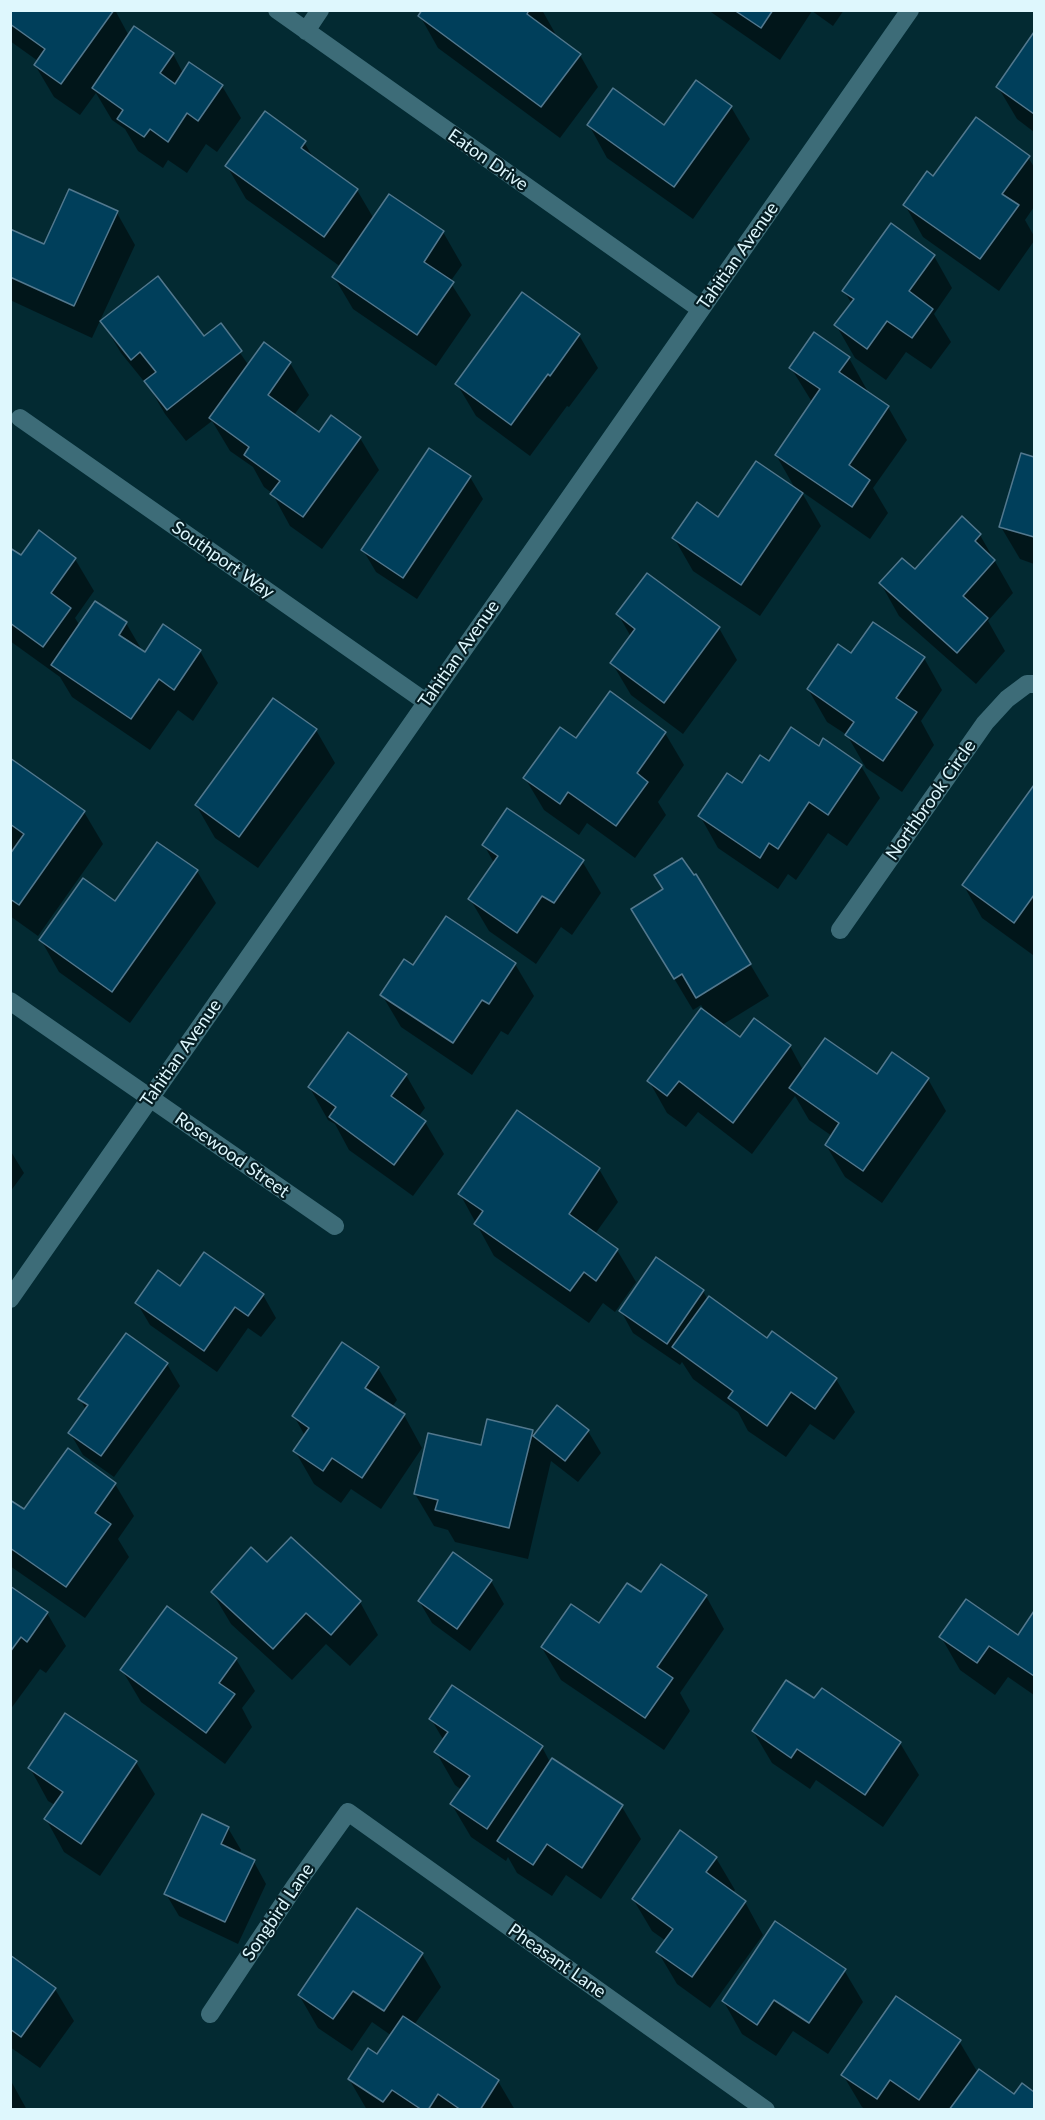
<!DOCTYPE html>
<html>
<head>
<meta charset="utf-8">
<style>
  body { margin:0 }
  #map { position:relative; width:1045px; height:2120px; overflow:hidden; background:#032a32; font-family:Lato,sans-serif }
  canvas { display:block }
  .frame { position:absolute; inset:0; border:12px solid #def7fd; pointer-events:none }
</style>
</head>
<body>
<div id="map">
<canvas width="1045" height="2120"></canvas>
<div class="frame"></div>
</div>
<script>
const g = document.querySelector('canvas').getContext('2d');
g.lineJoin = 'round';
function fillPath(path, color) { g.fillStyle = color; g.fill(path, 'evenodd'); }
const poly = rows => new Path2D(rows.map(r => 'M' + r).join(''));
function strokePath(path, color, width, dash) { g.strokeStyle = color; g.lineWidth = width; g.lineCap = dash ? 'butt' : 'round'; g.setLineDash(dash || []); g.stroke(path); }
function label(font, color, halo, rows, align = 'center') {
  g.font = font + ' Lato,sans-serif'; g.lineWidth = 4.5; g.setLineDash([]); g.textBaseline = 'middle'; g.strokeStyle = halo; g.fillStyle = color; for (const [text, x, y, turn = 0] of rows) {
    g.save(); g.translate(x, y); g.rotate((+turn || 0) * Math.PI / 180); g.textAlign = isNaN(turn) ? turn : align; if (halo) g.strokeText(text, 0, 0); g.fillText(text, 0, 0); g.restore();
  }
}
fillPath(poly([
  [10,10,115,10,129,36,173,54,183,73,222,86,241,118,217,152,206,144,187,173,168,160,163,168,138,151,125,129,112,120,96,93,80,115,54,97,35,65,38,61,10,41],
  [424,10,542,10,555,33,553,35,580,55,598,87,560,138,438,48,420,16],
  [708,10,844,10,833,26,812,11,780,60],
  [1034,35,1034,132,1017,119,998,87],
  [731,107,750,139,693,219,607,158,589,125,665,127],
  [304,142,314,159,357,190,374,219,390,196,443,232,462,265,450,282,471,315,436,366,353,309,334,277,341,267,246,199,227,166],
  [1028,157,1034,167,1034,207,1025,220,1034,236,1034,241,999,291,923,237,905,205,933,178],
  [117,213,135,245,92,338,10,300,10,230,45,246],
  [934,256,952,288,934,314,951,342,931,369,906,352,886,380,855,358,836,325,852,304,844,291],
  [522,294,579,335,598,368,569,407,567,406,530,456,476,416,457,384],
  [102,321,204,338,221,325,249,366,290,363,309,395,294,415,320,434,360,438,379,470,322,549,290,526,272,493,264,487,253,467,230,451,212,421,186,441,165,414,151,390,121,353],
  [849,358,867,390,866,392,888,407,907,440,873,488,888,513,870,539,801,491,821,526,760,616,693,571,674,538,796,490,776,455,812,402,791,368],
  [1022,455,1034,459,1034,564,1020,559,1001,527],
  [470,477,483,499,417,599,376,572,363,550],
  [980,535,1013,593,988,621,1005,651,976,684,899,616,881,584,915,571],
  [10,550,21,557,75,559,94,591,75,618,80,626,126,623,143,652,200,651,218,683,193,721,178,710,150,750,72,697,60,677,10,641],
  [618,614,719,628,737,660,683,734,631,695,612,663,631,637],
  [851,655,924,658,942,690,921,721,934,745,902,792,866,768,847,735,827,722,808,689],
  [273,700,316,730,335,763,258,868,215,838,196,805],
  [665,733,684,765,658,802,666,815,635,858,587,823,579,835,544,810,525,778,576,740],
  [819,748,861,766,880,798,847,846,828,833,796,880,788,874,778,889,718,848,700,816,769,763],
  [10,759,84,812,103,844,38,936,10,916],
  [1034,788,1034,952,1033,955,982,918,964,886],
  [484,845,582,861,601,893,572,935,561,927,536,964,489,931,470,899,494,863],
  [197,871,216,903,130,1023,59,972,41,940,116,903],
  [633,910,750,964,769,996,722,1025,740,1039,790,1046,803,1070,928,1079,946,1111,882,1203,845,1177,826,1145,832,1136,809,1120,795,1096,752,1154,698,1112,686,1127,667,1113,649,1081,707,1014,701,1005,693,1010],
  [515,964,534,996,508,1035,501,1031,472,1075,401,1027,382,995,414,967],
  [348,1034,406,1075,425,1108,418,1117,425,1122,444,1154,413,1196,349,1150,335,1124,328,1120,310,1088],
  [10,1150,24,1173,10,1192],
  [599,1169,618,1202,595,1234,617,1250,636,1282,615,1312,603,1303,589,1323,494,1256,460,1194],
  [181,1288,263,1295,276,1318,261,1337,248,1328,217,1372,150,1325,137,1303],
  [703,1291,708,1300,767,1340,836,1379,855,1412,834,1440,810,1424,786,1457,748,1431,738,1412,693,1379,682,1362,680,1365,633,1333,621,1311],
  [167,1364,180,1386,114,1477,83,1455,70,1433,86,1410,80,1399],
  [378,1368,397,1400,392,1407,404,1415,422,1448,381,1509,351,1489,341,1503,314,1484,295,1451,305,1436,294,1416],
  [532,1431,535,1436,588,1431,601,1453,578,1482,551,1461,528,1559,455,1542,448,1530,434,1526,415,1494,482,1447],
  [115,1484,134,1516,118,1539,129,1557,85,1618,10,1566,10,1501,24,1511],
  [291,1539,360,1602,378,1635,350,1666,326,1644,292,1680,231,1624,212,1592,267,1565],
  [453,1554,491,1581,504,1604,470,1651,432,1623,419,1601],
  [10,1587,47,1613,66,1646,46,1673,40,1669,10,1710],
  [641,1595,706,1596,724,1629,680,1693,690,1711,664,1750,561,1680,542,1648,600,1625],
  [1034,1614,1034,1695,1008,1677,995,1695,960,1670,941,1637,1019,1637],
  [236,1659,255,1691,242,1708,252,1727,225,1764,141,1702,122,1670],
  [814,1701,900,1743,919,1775,883,1827,816,1780,810,1789,772,1763,753,1731],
  [431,1719,542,1747,550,1762,622,1807,641,1839,601,1899,566,1875,552,1896,517,1873,508,1857,506,1861,471,1837,452,1805,462,1790,455,1785,436,1752,444,1741],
  [136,1762,155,1794,100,1876,64,1852,46,1819,55,1805,48,1801,30,1768],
  [228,1828,241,1850,239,1854,254,1862,266,1884,238,1944,179,1916,166,1894],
  [716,1858,735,1890,732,1893,745,1902,763,1935,710,2008,677,1984,658,1952,666,1941,652,1931,633,1899],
  [357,1910,422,1954,441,1987,414,2025,498,2081,515,2110,367,2110,349,2079,378,2056,392,2036,372,2022,352,2051,318,2028,299,1995],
  [10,1957,55,1989,74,2021,40,2068,10,2047],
  [844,1970,863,2002,828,2054,793,2031,776,2056,742,2034,724,2002],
  [959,2041,978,2073,1014,2096,1022,2085,1034,2093,1034,2110,866,2110,862,2107,843,2075],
  [10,2081,11,2081,27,2110,10,2110]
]), '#0007');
const building = poly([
  [10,10,114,10,61,84,34,65,45,49,10,24,10,10],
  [422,10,529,10,527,14,581,54,541,107,418,16,422,10],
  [734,10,773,10,761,28,734,10],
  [134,26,174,53,160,73,175,84,189,62,223,85,198,121,187,113,168,142,150,129,144,137,117,119,123,110,92,88,134,26],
  [1034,32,1034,114,996,87,1034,32],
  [696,80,732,106,674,187,587,125,613,88,664,125,696,80],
  [265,111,306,141,301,148,358,189,324,237,225,166,265,111],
  [976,117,1030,156,1002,194,1019,205,980,259,903,205,927,171,933,176,976,117],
  [69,189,118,211,74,306,10,277,10,229,44,244,69,189],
  [389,194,444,231,424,262,454,282,417,335,332,277,389,194],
  [891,223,935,255,909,291,933,309,912,338,887,321,867,349,834,325,854,299,842,291,891,223],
  [158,276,204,336,221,323,242,351,167,410,144,381,156,372,140,352,131,360,100,321,158,276],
  [522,292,580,334,550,376,548,374,511,425,455,384,522,292],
  [814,332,850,357,839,372,889,406,849,465,870,480,852,507,775,455,820,389,789,368,814,332],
  [264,342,291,362,268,395,319,432,331,415,361,437,303,517,270,494,280,481,244,455,249,447,209,418,264,342],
  [429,448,471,476,403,578,361,550,429,448],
  [1021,453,1034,457,1034,537,999,527,1021,453],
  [756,461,803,493,741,585,672,538,697,502,718,517,756,461],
  [962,516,981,534,975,541,995,560,963,596,988,618,957,653,879,583,902,558,915,569,962,516],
  [39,530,76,558,51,593,71,608,43,647,10,623,10,548,21,555,39,530],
  [647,573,720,627,664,703,610,663,635,629,616,614,647,573],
  [95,601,127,622,119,635,145,652,163,624,201,650,174,690,159,679,131,719,51,665,95,601],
  [873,622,925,657,896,698,917,712,883,761,845,735,854,722,807,689,838,644,851,653,873,622],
  [610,691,666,732,637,773,648,782,616,826,568,792,560,804,523,778,560,727,576,738,610,691],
  [273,698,317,729,239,837,195,805,273,698],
  [791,727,819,746,823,738,862,765,828,815,809,802,778,849,769,843,760,858,698,816,727,773,742,783,760,755,769,761,791,727],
  [10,758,85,811,19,905,10,899,10,854,24,834,10,824,10,758],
  [1034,785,1034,895,1014,923,962,885,1034,785],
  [507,808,584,860,554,903,542,896,517,933,468,899,498,856,482,845,507,808],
  [157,842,198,870,112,992,39,940,83,878,115,901,157,842],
  [682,858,694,875,696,874,751,964,696,998,682,974,674,979,631,909,663,889,654,875,682,858],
  [446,916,516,963,489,1004,482,1000,453,1043,380,995,404,959,413,965,446,916],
  [701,1008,740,1037,754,1018,791,1045,733,1123,679,1081,667,1096,647,1081,701,1008],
  [348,1032,407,1074,391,1096,426,1121,394,1165,329,1117,336,1107,308,1087,348,1032],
  [825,1038,877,1074,892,1052,929,1078,863,1171,825,1145,839,1123,789,1088,825,1038],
  [517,1110,600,1168,569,1214,618,1249,596,1281,584,1272,570,1291,474,1224,483,1211,458,1194,517,1110],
  [204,1252,264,1294,248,1316,235,1307,204,1351,135,1303,158,1270,180,1286,204,1252],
  [656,1257,704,1290,667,1344,619,1311,656,1257],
  [709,1296,767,1338,772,1331,837,1378,815,1409,791,1392,767,1426,728,1398,733,1391,672,1347,709,1296],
  [126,1333,168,1363,101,1456,68,1433,88,1405,78,1399,126,1333],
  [342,1342,379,1367,365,1388,405,1414,362,1478,332,1458,323,1471,293,1451,309,1428,292,1416,342,1342],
  [557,1405,589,1430,565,1461,533,1436,557,1405],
  [487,1419,533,1430,509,1528,435,1510,438,1500,414,1494,428,1433,481,1445,487,1419],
  [68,1448,116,1483,95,1513,111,1524,66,1587,10,1548,10,1500,24,1509,68,1448],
  [291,1537,361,1601,331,1635,306,1613,273,1649,211,1592,251,1547,267,1562,291,1537],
  [453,1552,492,1580,457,1629,418,1601,453,1552],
  [661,1564,707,1595,657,1667,673,1678,645,1718,541,1647,571,1604,599,1623,627,1583,641,1592,661,1564],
  [10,1586,48,1612,27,1642,21,1637,10,1652,10,1586],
  [966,1599,1018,1635,1034,1611,1034,1676,989,1646,977,1663,939,1637,966,1599],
  [167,1606,237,1658,219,1683,235,1694,206,1733,120,1670,167,1606],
  [786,1680,814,1698,822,1688,901,1742,865,1795,797,1749,791,1758,752,1731,786,1680],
  [452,1685,543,1746,487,1829,450,1804,470,1776,434,1752,448,1732,429,1719,452,1685],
  [65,1713,137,1761,81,1844,44,1819,63,1792,28,1768,65,1713],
  [552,1758,623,1805,582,1868,547,1844,533,1865,497,1841,552,1758],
  [202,1814,229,1827,221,1844,255,1860,225,1922,164,1894,202,1814],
  [680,1830,717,1857,706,1872,746,1901,692,1977,656,1952,673,1929,632,1899,680,1830],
  [357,1908,423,1953,384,2011,353,1991,333,2019,298,1995,357,1908],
  [775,1921,846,1969,809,2023,774,2000,757,2025,722,2001,775,1921],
  [10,1955,56,1988,21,2037,10,2029,10,1955],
  [896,1996,961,2040,919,2100,890,2080,877,2099,841,2075,896,1996],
  [403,2016,499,2080,480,2110,461,2110,438,2094,428,2110,422,2110,392,2090,383,2102,348,2079,368,2048,377,2054,403,2016],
  [979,2069,1014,2094,1022,2083,1034,2092,1034,2110,949,2110,979,2069]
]);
fillPath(building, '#003f5b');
strokePath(building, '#52788e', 1.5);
strokePath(poly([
  [277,10,700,309],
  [306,31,320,10],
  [20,418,426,702],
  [840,930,985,723,1007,699,1027,684,1034,684],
  [10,1001,335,1226],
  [10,1299,910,10],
  [210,2014,295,1886,348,1812,766,2110]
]), '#3d6c78', 18);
label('18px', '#def7fd', '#061f25', [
  ["Eaton Drive",488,160,35],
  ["Tahitian Avenue",738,256,-55],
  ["Southport Way",223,560,35],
  ["Tahitian Avenue",459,654,-55],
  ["Northbrook Circle",931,800,-55],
  ["Tahitian Avenue",181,1053,-55],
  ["Rosewood Street",232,1155,35],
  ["Songbird Lane",278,1912,-56],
  ["Pheasant Lane",557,1961,35]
]);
</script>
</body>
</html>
